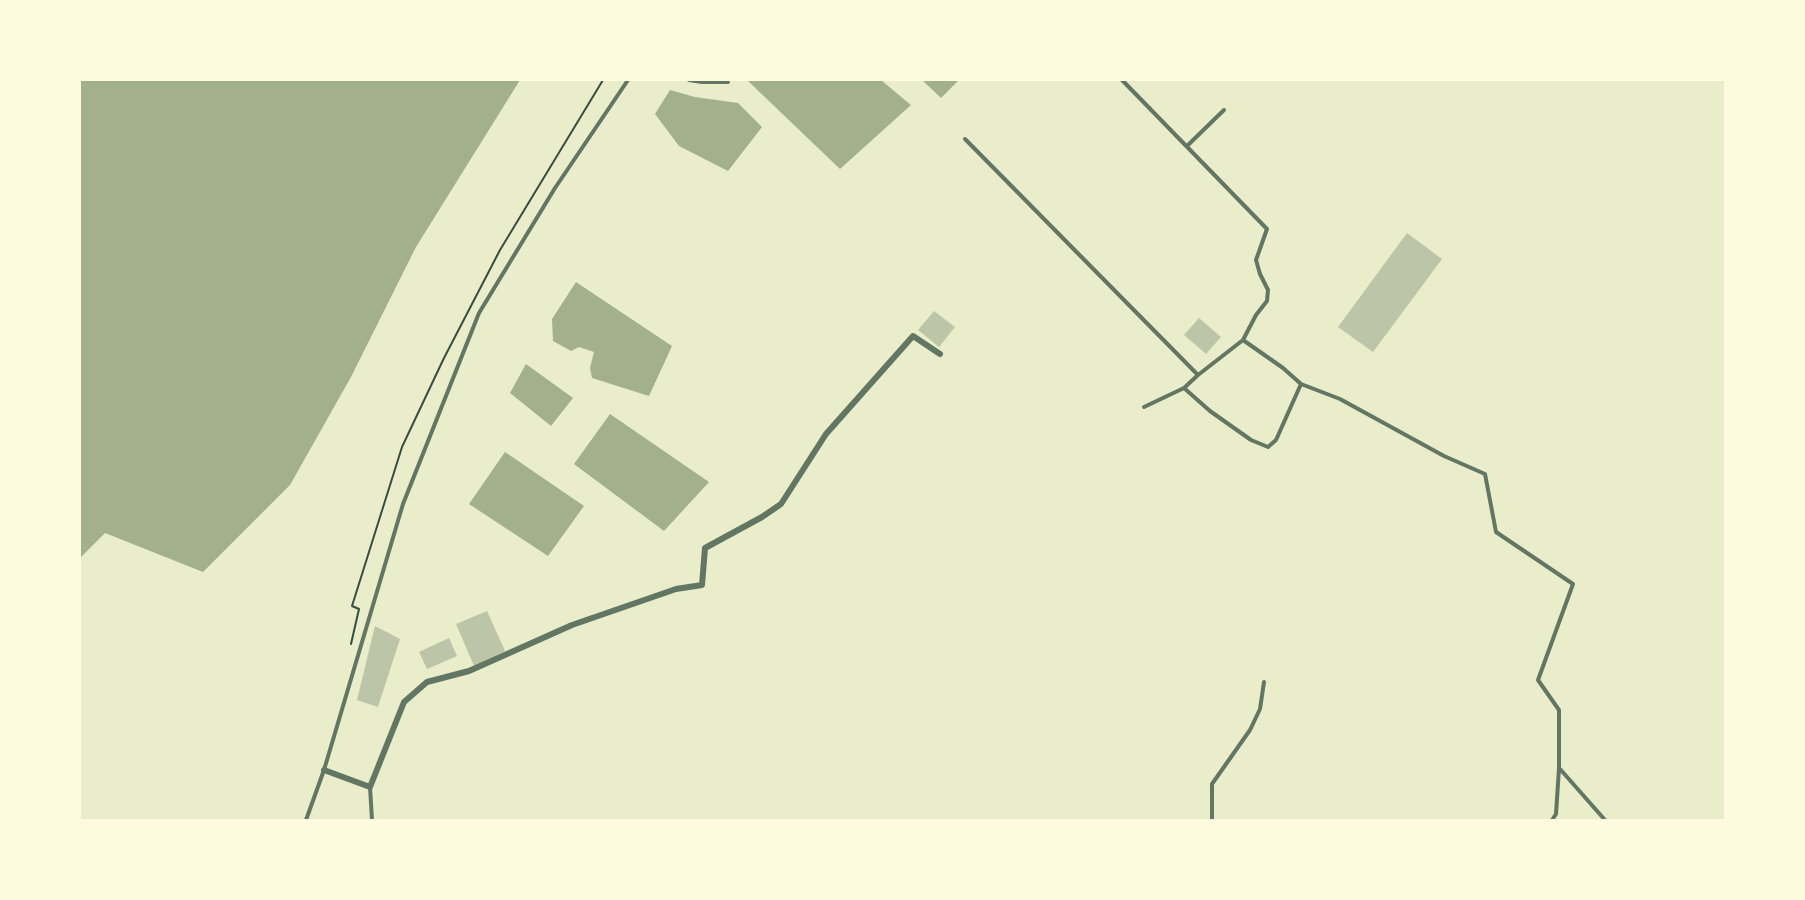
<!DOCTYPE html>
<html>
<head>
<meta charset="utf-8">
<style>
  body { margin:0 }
  #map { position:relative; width:1805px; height:900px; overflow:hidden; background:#e9edc9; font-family:Figtree,sans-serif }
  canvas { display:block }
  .frame { position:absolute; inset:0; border:81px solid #fefae0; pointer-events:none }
</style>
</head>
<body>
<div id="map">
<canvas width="1805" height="900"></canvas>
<div class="frame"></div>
</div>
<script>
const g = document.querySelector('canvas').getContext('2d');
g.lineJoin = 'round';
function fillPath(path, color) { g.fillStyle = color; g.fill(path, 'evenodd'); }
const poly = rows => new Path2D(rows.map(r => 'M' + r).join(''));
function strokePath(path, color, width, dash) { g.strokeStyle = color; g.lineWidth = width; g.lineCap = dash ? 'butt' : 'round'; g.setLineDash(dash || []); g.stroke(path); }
fillPath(poly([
  [80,80,520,80,416,247,351,377,290,485,203,572,105,533,80,558],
  [747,80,881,80,911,105,840,169],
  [922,80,959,80,941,98],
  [670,90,695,97,738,103,762,127,728,171,679,146,655,114],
  [576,282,672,346,649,396,592,378,590,368,594,352,579,347,571,351,553,341,552,319],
  [526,364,573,398,551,426,510,393],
  [610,414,709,482,664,531,574,464],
  [505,452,584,506,548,556,469,504]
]), '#a3b18a');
fillPath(poly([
  [1407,233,1442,259,1373,352,1338,327],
  [934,311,955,327,939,347,918,330],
  [1199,318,1221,337,1206,354,1184,335],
  [487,611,505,651,474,666,456,624],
  [375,626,400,639,378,707,357,700],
  [449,638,457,656,427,669,419,652]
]), '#bcc5a7');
strokePath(poly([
  [351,644,359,609,352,606,402,447,444,358,500,250,603,80]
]), '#344e41', 2);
strokePath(poly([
  [689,80,702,82,728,82],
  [965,139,1198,375,1243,340,1256,315,1267,301,1268,290,1260,274,1256,260,1267,229,1122,80],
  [1188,145,1224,110],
  [1243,340,1283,368,1301,384,1340,399,1444,456,1485,474,1496,532,1573,584,1538,680,1559,710,1559,768,1556,814,1552,820],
  [1184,388,1210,411,1251,440,1268,447,1276,440,1301,384],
  [1144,407,1184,388,1198,375],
  [1560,769,1605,820],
  [370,787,372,820],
  [306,820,324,770,403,504,479,313,555,188,628,80],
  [1212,820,1212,784,1250,730,1260,709,1264,682]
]), '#617663', 4);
strokePath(poly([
  [324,770,370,787,404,702,427,682,469,671,572,625,676,589,702,585,705,548,762,517,781,504,826,434,913,336,940,354]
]), '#617663', 6);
</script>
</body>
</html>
